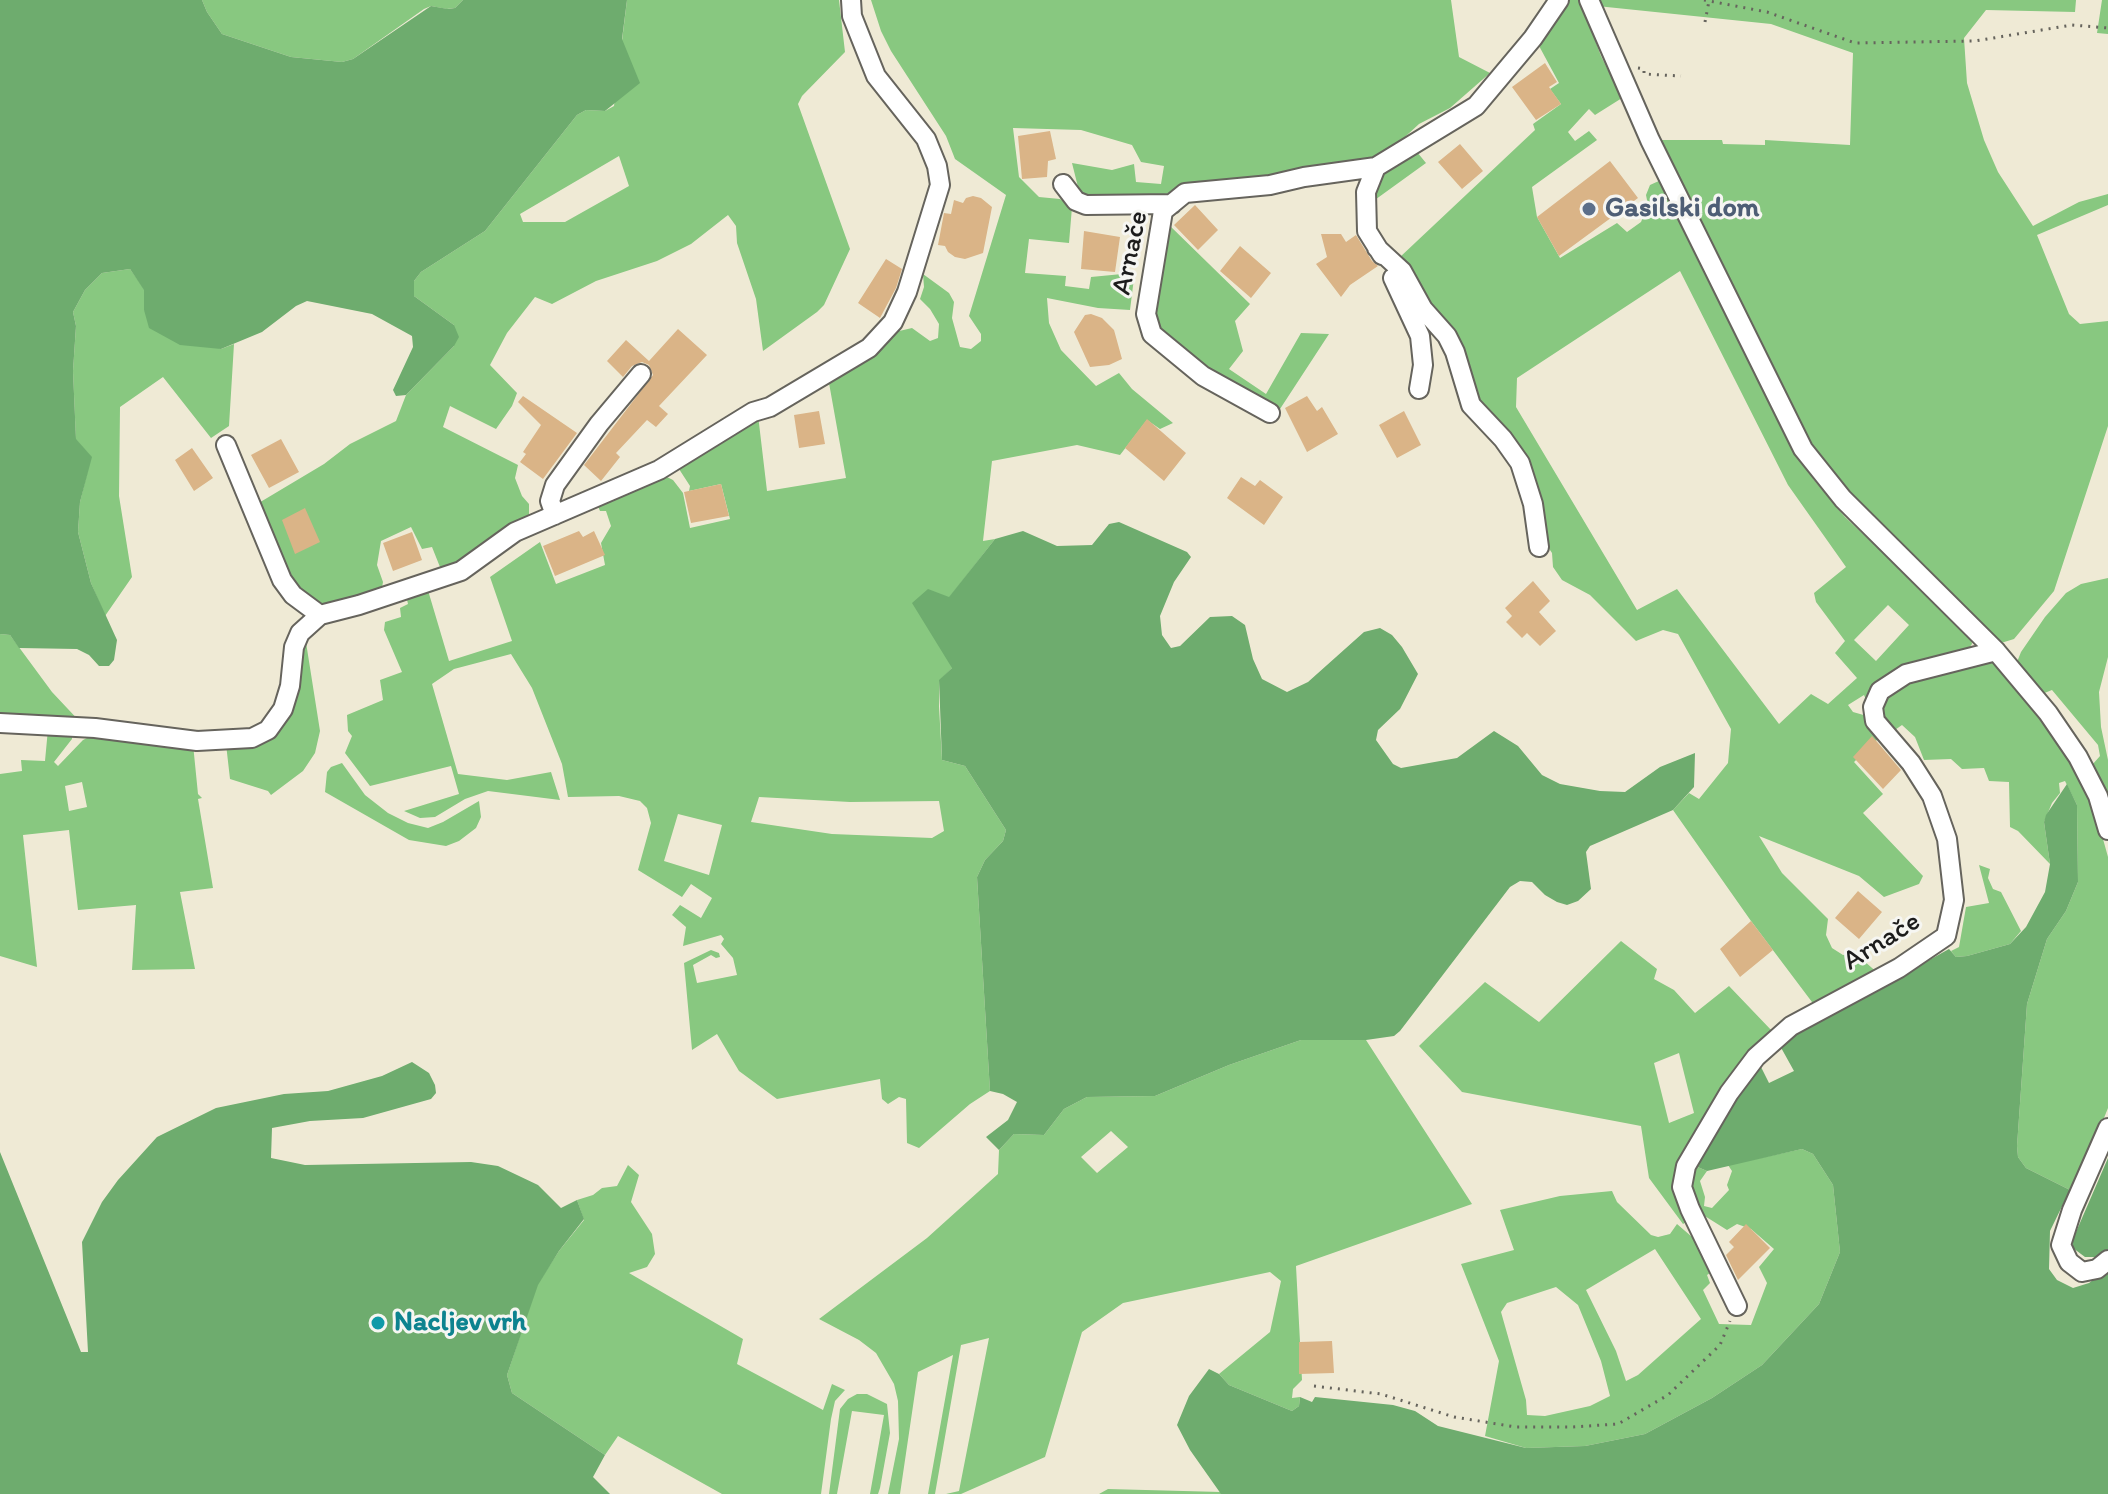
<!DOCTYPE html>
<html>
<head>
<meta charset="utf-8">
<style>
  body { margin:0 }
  canvas { display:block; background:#efead5 }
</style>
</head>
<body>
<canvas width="2108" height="1494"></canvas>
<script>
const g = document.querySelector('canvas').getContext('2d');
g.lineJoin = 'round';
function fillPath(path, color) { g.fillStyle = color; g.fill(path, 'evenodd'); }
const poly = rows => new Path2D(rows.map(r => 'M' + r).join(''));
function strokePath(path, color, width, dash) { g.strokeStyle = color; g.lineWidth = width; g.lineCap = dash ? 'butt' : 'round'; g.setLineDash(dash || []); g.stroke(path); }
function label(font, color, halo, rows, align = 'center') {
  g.font = font + ' Itim,sans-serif'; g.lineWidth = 6; g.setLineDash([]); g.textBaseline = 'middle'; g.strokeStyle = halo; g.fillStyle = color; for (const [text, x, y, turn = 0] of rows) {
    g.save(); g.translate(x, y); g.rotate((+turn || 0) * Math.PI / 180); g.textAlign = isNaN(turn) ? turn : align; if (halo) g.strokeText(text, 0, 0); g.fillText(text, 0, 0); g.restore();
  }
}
fillPath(poly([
  [202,0,463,0,455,8,447,9,431,6,424,9,353,59,342,62,291,57,222,34,207,12],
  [627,0,839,0,845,52,802,96,798,104,850,249,824,305,817,312,763,351,756,299,737,243,736,226,728,215,691,244,657,261,596,281,552,304,535,297,507,333,490,365,517,393,512,406,496,429,450,406,443,427,518,465,515,478,522,496,529,504,529,517,466,560,442,572,432,547,422,549,411,527,381,541,377,565,383,582,381,593,323,604,309,600,291,589,257,504,324,464,350,444,396,421,406,395,454,346,454,325,414,296,414,281,421,272,485,231,577,115,586,110,605,111,614,106],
  [619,156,629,186,565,222,523,222,520,214],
  [871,0,1451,0,1459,57,1490,73,1450,108,1419,124,1381,159,1164,194,1081,199,1072,163,1112,170,1134,164,1136,182,1161,184,1164,166,1141,162,1132,145,1081,130,1013,128,1019,177,1039,197,1060,199,1072,207,1069,243,1029,239,1025,273,1066,276,1065,286,1089,289,1091,277,1122,274,1134,278,1130,310,1098,308,1047,298,1049,323,1061,350,1096,386,1119,373,1132,389,1173,423,1160,429,1147,420,1120,455,1077,445,992,461,983,541,995,539,949,598,952,668,939,681,939,706,942,760,965,766,1006,830,1003,841,985,860,977,877,990,1091,970,1104,919,1148,907,1143,906,1099,899,1097,888,1104,882,1099,880,1079,777,1099,739,1071,717,1034,692,1050,684,963,711,950,719,953,720,957,716,958,711,955,693,965,697,983,737,975,733,958,721,944,724,939,721,935,683,946,686,927,672,915,680,905,701,918,712,898,691,884,682,897,638,870,651,823,647,808,640,801,619,796,568,797,562,764,532,688,511,654,454,669,432,684,458,774,507,780,551,772,560,800,488,791,465,799,435,817,420,818,404,811,459,794,451,766,370,786,345,753,352,736,348,731,347,715,383,700,380,680,402,672,384,630,385,622,401,617,400,608,408,604,406,595,427,587,449,661,512,641,490,577,540,542,556,584,605,565,601,543,611,526,606,511,600,511,597,504,661,474,673,480,683,493,690,528,730,519,721,484,689,491,690,486,679,469,684,461,758,415,767,491,846,478,829,383,895,332,912,328,930,341,938,338,939,324,930,309,920,299,924,287,923,274,949,293,954,302,952,318,960,347,971,349,981,341,981,334,969,316,1006,195,955,159,946,136,891,51,881,31],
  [759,797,850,802,939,801,944,831,932,838,832,834,751,822],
  [678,814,722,825,709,875,664,861],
  [1566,0,1580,0,1601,56,1622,98,1595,115,1589,109,1568,132,1575,141,1589,131,1597,140,1532,187,1537,217,1560,258,1617,223,1627,232,1641,222,1648,205,1646,195,1650,185,1661,180,1796,451,1814,480,1845,517,1971,636,1972,644,1965,653,1867,702,1864,695,1848,705,1853,712,1867,716,1879,738,1854,762,1883,794,1863,813,1923,876,1919,884,1884,897,1859,876,1759,836,1782,873,1828,919,1826,935,1832,948,1843,955,1855,953,1880,975,1818,1010,1751,921,1673,810,1689,793,1699,799,1728,763,1731,729,1678,634,1663,630,1636,641,1590,595,1562,580,1553,567,1552,553,1546,544,1534,493,1476,403,1435,314,1399,258,1535,130,1533,124,1561,104,1550,89,1559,83,1538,44],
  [1680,271,1788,485,1846,567,1814,593,1816,602,1845,641,1835,653,1857,678,1828,704,1811,694,1779,724,1677,589,1637,610,1516,407,1517,378],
  [1888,605,1909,625,1876,661,1854,640],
  [1596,0,2076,0,2075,12,1986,10,1964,38,1967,83,1984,140,1998,172,2033,226,2079,202,2108,194,2108,205,2037,235,2069,314,2080,324,2108,321,2108,426,2054,591,2014,639,2001,643,1845,491,1818,456,1791,409,1718,257,1657,140,1722,140,1723,144,1765,145,1765,140,1850,145,1853,53,1771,24,1597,6],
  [2102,0,2108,0,2108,34,2097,33],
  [1417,152,1426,163,1372,202,1374,191,1383,172],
  [1167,223,1250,304,1235,321,1243,351,1229,369,1266,394,1301,333,1329,334,1280,409,1235,388,1169,345,1157,330,1156,315],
  [130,269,145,290,144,310,221,349,234,344,229,426,211,438,163,377,120,407,119,496,132,577,105,616,91,583,78,532,80,502,91,457,76,440,73,371,76,326,73,312,85,290,102,273],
  [2108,578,2108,657,2099,692,2101,727,2108,760,2108,797,2092,765,2100,756,2098,745,2052,690,2042,694,2017,662,2021,652,2045,617,2066,593,2081,584],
  [0,634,10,635,52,692,83,725,0,713],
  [305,636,320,731,315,753,303,771,271,795,268,791,230,779,226,744,271,733],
  [1989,655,2046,723,2074,768,2093,803,2108,857,2108,1108,2081,1175,2070,1190,2026,1168,2018,1157,2017,1146,2027,1004,2047,939,2066,911,2078,882,2077,805,2065,781,2059,783,2060,793,2052,803,2044,822,2050,864,2018,831,2010,827,2009,782,1989,781,1984,768,1962,769,1951,759,1924,760,1915,737,1902,725,1892,732,1885,726,1880,711,1882,700,1897,684],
  [48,729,72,732,72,739,54,762,58,766,83,740,93,735,193,744,198,794,202,798,198,799,213,888,180,892,195,969,132,970,136,905,78,910,69,830,23,835,37,967,0,956,0,774,22,771,21,760,45,761],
  [82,782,87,807,69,811,65,786],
  [342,763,365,795,388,813,408,823,428,828,443,822,479,801,481,817,476,828,459,841,446,846,409,840,325,792,327,772,331,767],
  [1979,865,1990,869,1988,878,1993,889,2001,892,2021,931,2010,944,1967,956,1956,957,1951,951,1959,947,1966,907,1989,903],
  [1621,941,1657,969,1654,979,1674,990,1695,1013,1729,986,1773,1032,1683,1160,1688,1221,1683,1224,1649,1178,1641,1126,1462,1092,1419,1046,1485,982,1539,1022],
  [1679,1053,1694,1113,1669,1123,1654,1063],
  [1301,1040,1366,1040,1472,1204,1296,1266,1302,1380,1293,1389,1292,1398,1300,1397,1299,1406,1292,1411,1229,1385,1219,1374,1270,1332,1281,1281,1270,1272,1123,1303,1082,1332,1045,1457,961,1494,946,1494,959,1491,989,1338,961,1345,935,1494,928,1494,953,1355,918,1372,900,1494,888,1494,899,1439,898,1401,894,1384,876,1353,859,1340,819,1319,927,1238,998,1174,999,1150,1014,1134,1044,1135,1064,1109,1087,1097,1155,1096,1229,1065],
  [1111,1131,1128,1147,1097,1173,1081,1157],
  [1802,1149,1813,1154,1833,1185,1840,1252,1819,1304,1762,1365,1712,1398,1645,1434,1585,1446,1526,1448,1485,1436,1499,1361,1461,1264,1514,1250,1500,1210,1560,1196,1612,1191,1617,1202,1651,1235,1658,1237,1670,1234,1677,1224,1699,1243,1713,1271,1707,1275,1710,1283,1703,1290,1719,1324,1751,1325,1767,1283,1759,1267,1774,1249,1751,1229,1737,1224,1727,1230,1700,1213,1688,1179,1693,1165,1707,1171,1700,1181,1705,1197,1704,1206,1712,1208,1729,1190,1727,1185,1732,1171,1728,1165],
  [1655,1249,1701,1319,1638,1375,1626,1381,1616,1351,1586,1290],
  [1556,1287,1578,1305,1601,1361,1610,1396,1590,1406,1545,1416,1527,1415,1526,1400,1501,1312,1507,1303],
  [628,1165,639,1175,631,1202,652,1234,655,1254,647,1267,629,1273,743,1339,737,1364,823,1410,832,1384,845,1390,835,1401,831,1419,821,1494,722,1494,618,1436,605,1455,512,1393,507,1375,537,1285,559,1251,584,1220,577,1200,593,1195,602,1188,617,1186],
  [857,1394,867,1394,887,1404,890,1433,880,1488,878,1494,870,1494,884,1415,852,1411,837,1494,829,1494,840,1409,848,1399],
  [1108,1489,1221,1492,1221,1494,1099,1494]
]), '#88c880');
fillPath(poly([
  [0,0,202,0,207,12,222,34,291,57,342,62,353,59,431,6,448,9,455,8,463,0,627,0,622,39,640,83,605,111,586,110,577,115,485,231,421,272,414,281,414,296,454,325,459,337,454,346,406,395,396,396,393,390,413,347,412,336,372,314,307,301,296,306,262,332,221,349,180,345,149,328,144,310,144,290,130,269,102,273,85,290,73,312,76,326,73,371,76,439,92,457,80,502,78,532,91,583,117,640,114,660,109,666,99,666,89,655,77,649,19,648,10,635,0,634],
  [1119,522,1187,552,1191,557,1174,582,1160,616,1162,635,1171,648,1180,646,1210,617,1232,616,1245,625,1253,659,1262,679,1287,692,1308,682,1364,632,1380,628,1392,635,1402,647,1418,674,1400,709,1378,730,1376,740,1393,764,1401,768,1457,758,1494,731,1518,746,1542,775,1560,784,1600,791,1625,792,1660,767,1695,753,1694,787,1673,810,1590,846,1586,852,1591,889,1578,901,1567,905,1557,902,1545,895,1532,882,1520,881,1510,887,1400,1031,1394,1036,1366,1040,1301,1040,1229,1065,1155,1096,1087,1097,1064,1109,1044,1135,1014,1134,999,1150,986,1137,1008,1120,1017,1102,1003,1094,990,1091,977,877,985,860,1003,841,1006,830,965,766,942,760,939,680,952,668,912,603,928,589,949,597,995,539,1023,531,1057,546,1092,545,1109,524],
  [2067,784,2077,805,2078,882,2066,911,2047,939,2027,1004,2017,1146,2018,1157,2026,1168,2070,1190,2050,1231,2049,1269,2057,1280,2073,1288,2089,1283,2108,1269,2108,1494,1221,1494,1190,1450,1177,1425,1189,1396,1209,1369,1219,1374,1229,1385,1292,1411,1299,1406,1300,1397,1312,1402,1315,1397,1393,1405,1415,1411,1438,1426,1526,1448,1585,1446,1645,1434,1712,1398,1762,1365,1819,1304,1840,1252,1833,1185,1813,1154,1802,1149,1707,1171,1693,1165,1759,1063,1769,1083,1794,1071,1779,1044,1949,949,1956,957,1967,956,2010,944,2026,927,2045,892,2050,864,2044,822,2046,815],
  [412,1062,429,1073,435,1085,436,1093,431,1099,363,1118,310,1121,272,1128,271,1158,305,1165,471,1162,498,1166,538,1185,561,1208,577,1200,584,1219,559,1251,538,1285,507,1375,512,1393,605,1455,593,1477,610,1494,0,1494,0,1152,81,1352,88,1352,82,1242,102,1202,118,1180,157,1137,216,1108,284,1094,328,1091,382,1076],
  [2108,1158,2108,1249,2098,1257,2085,1257,2073,1248,2073,1239]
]), '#6eac6e');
fillPath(poly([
  [1545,63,1557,82,1549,87,1561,104,1536,120,1512,87],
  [1050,131,1056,159,1048,161,1047,177,1022,179,1018,136],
  [1460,144,1483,171,1462,189,1438,162],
  [1610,161,1638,198,1559,256,1537,217],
  [973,196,981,198,992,207,983,253,965,259,955,257,948,252,945,246,938,245,944,213,951,214,954,200,963,203,966,198],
  [1195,205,1218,230,1198,250,1174,225],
  [1084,231,1120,237,1115,272,1081,269],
  [1321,234,1341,234,1346,242,1356,235,1372,261,1378,266,1350,285,1341,297,1316,264,1327,257],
  [1240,246,1271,273,1251,298,1220,271],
  [886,259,902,269,896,288,880,318,858,303],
  [1091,314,1102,318,1114,330,1122,359,1109,365,1090,367,1074,332,1085,315],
  [678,329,707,355,659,406,668,414,656,427,647,420,616,453,620,457,601,481,584,465,653,375,649,365,642,362,632,366,623,377,607,361,626,340,649,361],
  [523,396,577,433,543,479,520,462,526,454,523,452,541,425,518,402],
  [1307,396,1317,411,1322,407,1338,434,1307,452,1285,408],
  [819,411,825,444,799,448,794,415],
  [1404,411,1421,445,1397,458,1379,425],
  [1147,419,1186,453,1164,481,1125,448],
  [281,439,299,472,269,488,251,455],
  [192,448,213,478,194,491,175,460],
  [1241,477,1255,486,1260,480,1283,497,1264,525,1227,498],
  [721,484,729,516,691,523,684,492],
  [305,508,320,542,295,554,282,520],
  [579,531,583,537,594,531,605,555,555,576,543,546],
  [412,532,422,560,393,571,383,543],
  [1533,581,1550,601,1539,612,1556,631,1540,646,1527,633,1522,638,1506,622,1512,616,1505,608],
  [1872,736,1901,770,1883,789,1853,757],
  [1858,891,1882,912,1859,939,1835,918],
  [1751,921,1773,950,1740,977,1720,949],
  [1746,1224,1770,1248,1738,1280,1726,1255,1734,1247,1729,1242],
  [1332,1341,1334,1373,1299,1374,1299,1342]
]), '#dab487');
const minor = poly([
  [1589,0,1650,140,1803,449,1843,499,1996,651,2048,713,2078,757,2098,796,2108,830],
  [1376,167,1366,192,1367,231,1382,255],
  [1063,184,1076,201,1086,205,1172,204],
  [1377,248,1402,271,1423,309,1447,336,1455,352,1471,405,1503,439,1520,463,1533,504,1539,547],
  [1393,278,1420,336,1423,365,1419,389],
  [1270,413,1203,376,1152,334,1146,314,1163,211,1185,193,1270,185,1304,177,1376,167,1476,106,1533,38,1559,0],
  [226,445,282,580,293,595,320,615],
  [555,515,550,501,555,485,599,424,641,374],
  [0,723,95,728,197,741,252,738,268,730,283,709,290,686,294,647,300,633,320,615,359,605,461,571,515,532,659,470,753,412,770,407,869,348,893,322,907,292,940,185,937,166,926,139,876,76,852,16,851,0],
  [2108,1128,2072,1210,2061,1245,2069,1262,2082,1272,2097,1269,2108,1260],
  [1737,1306,1690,1209,1682,1187,1686,1166,1729,1093,1756,1057,1791,1026,1899,968,1946,936,1954,900,1947,839,1932,796,1911,763,1875,721,1873,707,1880,691,1906,674,1996,651]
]);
strokePath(minor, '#66645d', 22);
strokePath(poly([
  [1704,0,1767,12,1855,43,1975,41,2072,25,2108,28],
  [1705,22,1709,1],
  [1638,68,1644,69,1644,74,1681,76],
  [1314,1386,1381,1394,1454,1417,1516,1427,1572,1427,1618,1424,1668,1395,1720,1345,1730,1321]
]), '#66645d', 3, [2, 6]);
strokePath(minor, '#fff', 18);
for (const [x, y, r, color] of [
  [1589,209,8,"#5c6f8a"],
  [378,1323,8,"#0f9aa8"]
]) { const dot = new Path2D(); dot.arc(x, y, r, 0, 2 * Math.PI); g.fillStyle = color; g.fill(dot); strokePath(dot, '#f6f6f2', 3); }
label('bold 28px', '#4e5e75', '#f6f6f2', [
  ["Gasilski dom",1605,209]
], 'left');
label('28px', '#1c1c1c', '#f6f6f2', [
  ["Arnače",1131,253,-78],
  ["Arnače",1882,942,-32]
]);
label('bold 28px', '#0d838f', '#f6f6f2', [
  ["Nacljev vrh",394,1323]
], 'left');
</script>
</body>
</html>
